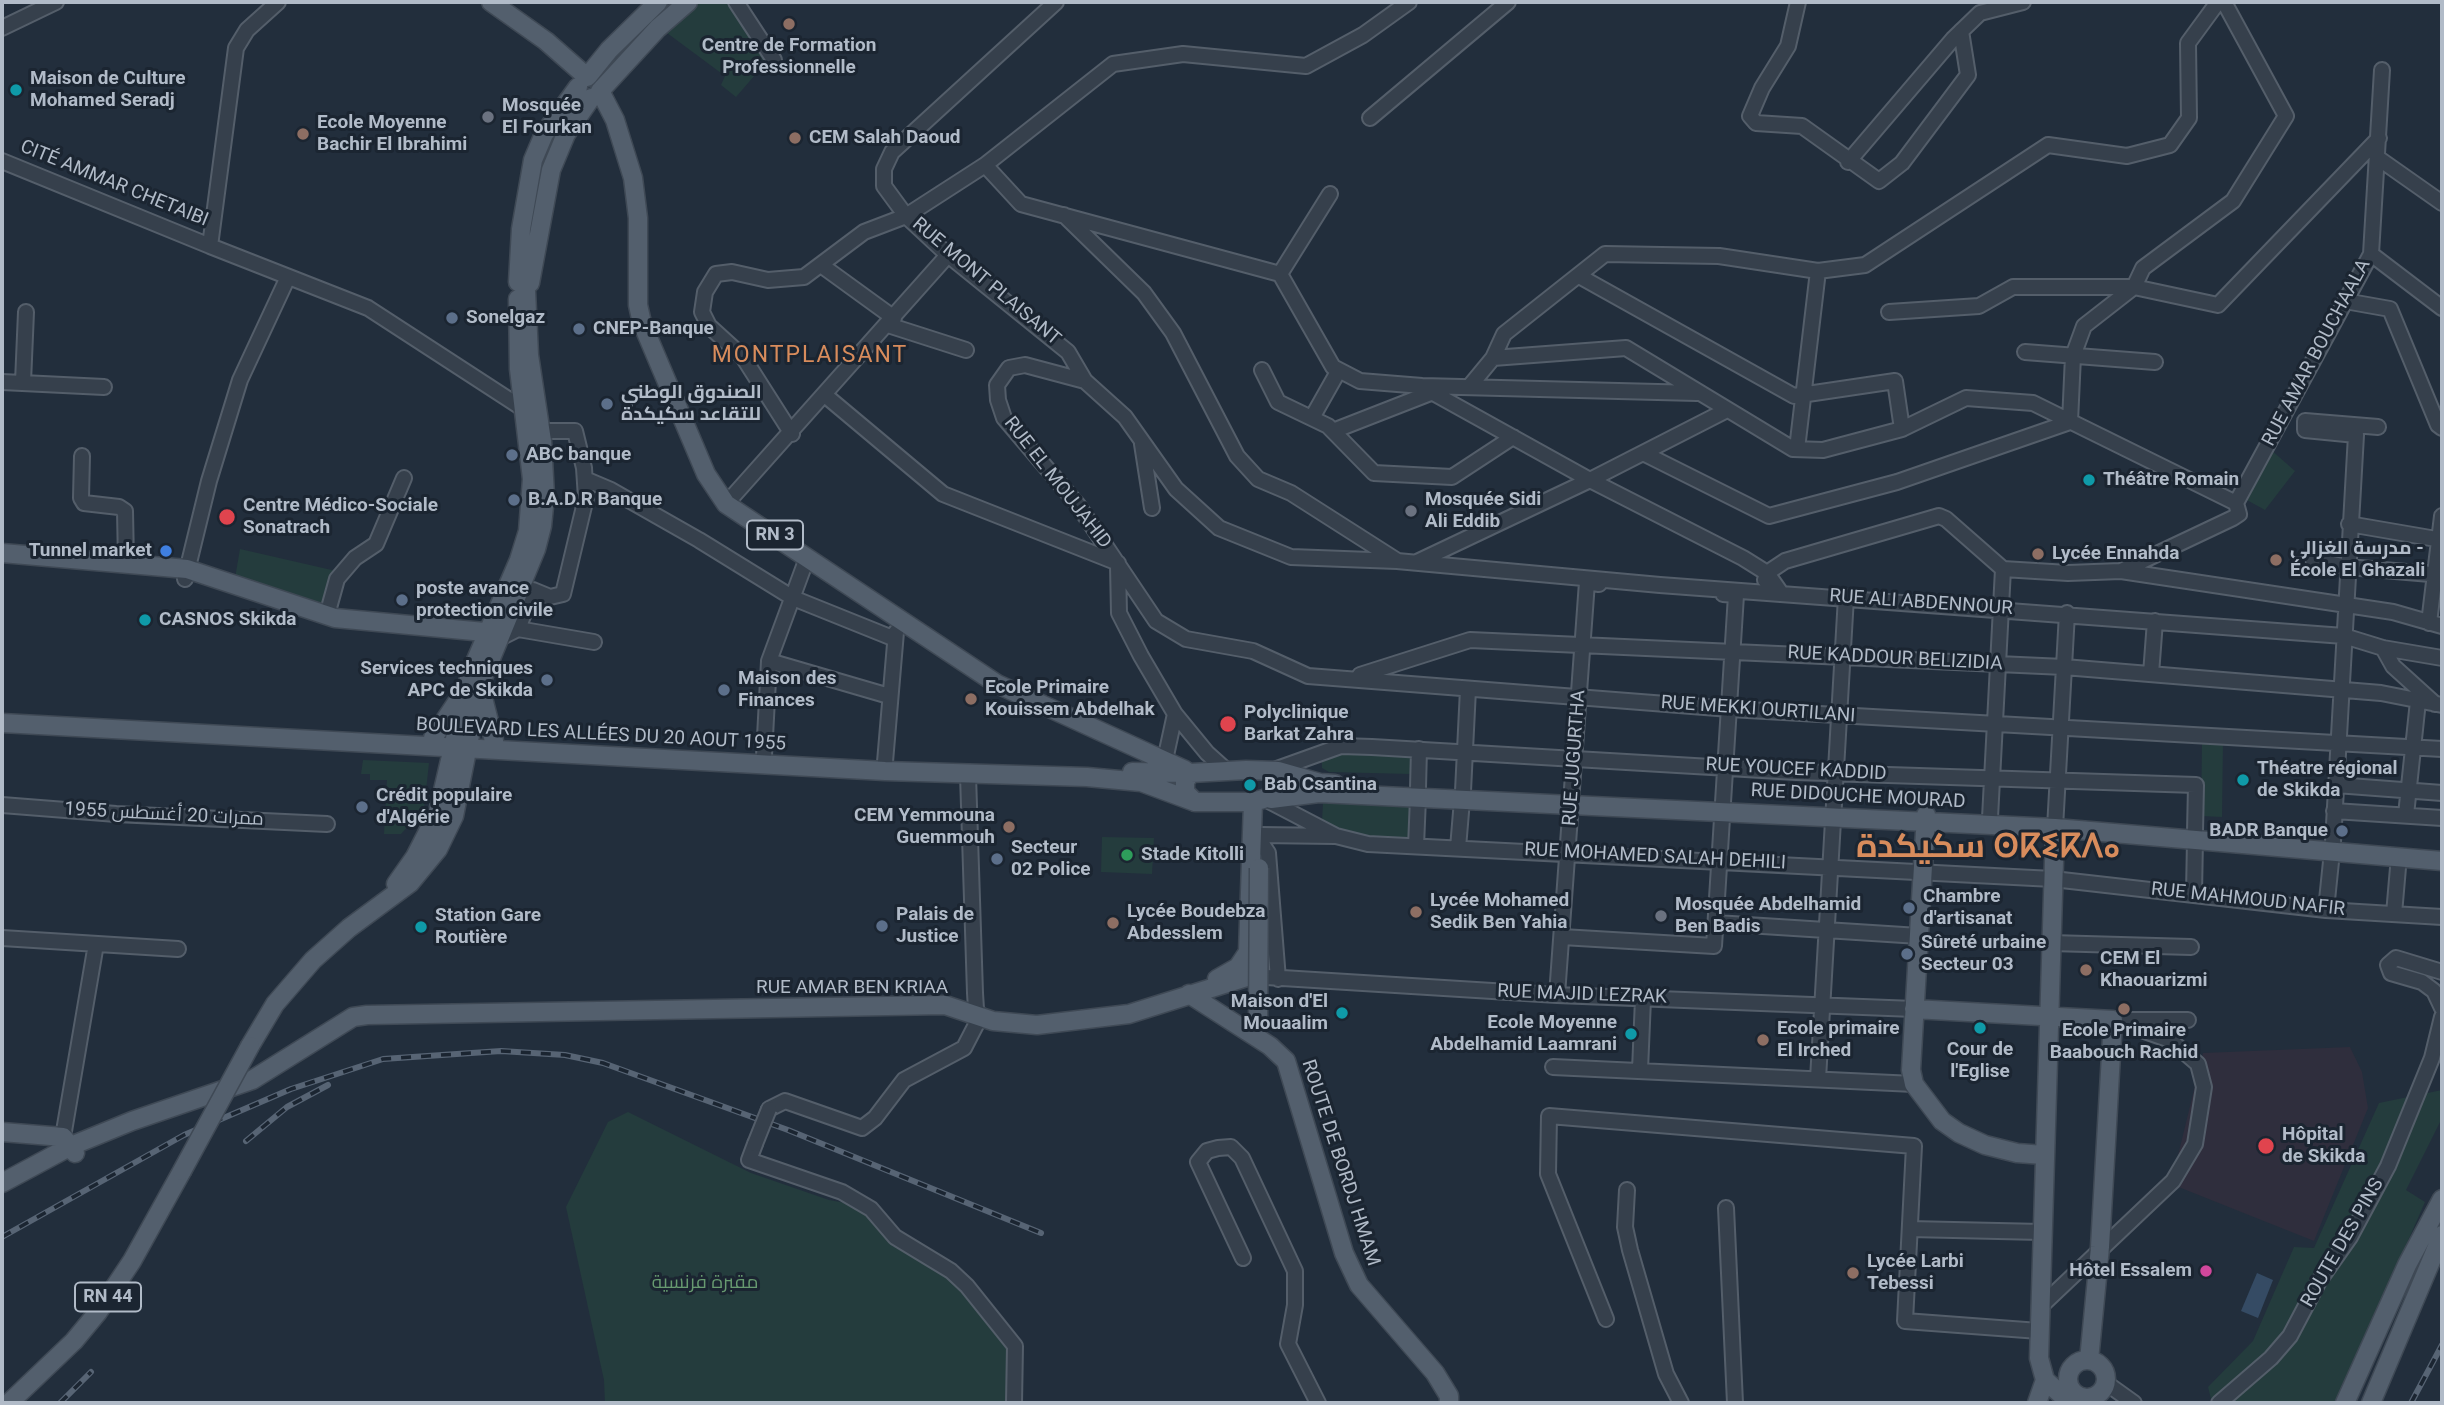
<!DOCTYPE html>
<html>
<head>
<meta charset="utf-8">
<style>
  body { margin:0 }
  #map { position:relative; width:2444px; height:1405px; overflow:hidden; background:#222e3c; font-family:Roboto,sans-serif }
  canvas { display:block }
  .frame { position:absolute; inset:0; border:4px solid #b1bbc8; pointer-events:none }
</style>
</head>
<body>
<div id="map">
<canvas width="2444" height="1405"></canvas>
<div class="frame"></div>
</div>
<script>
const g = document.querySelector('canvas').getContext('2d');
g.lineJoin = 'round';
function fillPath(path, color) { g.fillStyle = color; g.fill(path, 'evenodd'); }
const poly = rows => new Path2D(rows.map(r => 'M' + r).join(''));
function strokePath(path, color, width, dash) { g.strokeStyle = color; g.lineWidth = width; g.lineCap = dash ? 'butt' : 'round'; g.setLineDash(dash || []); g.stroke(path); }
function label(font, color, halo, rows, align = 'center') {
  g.font = font + ' Roboto,Cairo,"Noto Sans Tifinagh",sans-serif'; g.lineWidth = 6; g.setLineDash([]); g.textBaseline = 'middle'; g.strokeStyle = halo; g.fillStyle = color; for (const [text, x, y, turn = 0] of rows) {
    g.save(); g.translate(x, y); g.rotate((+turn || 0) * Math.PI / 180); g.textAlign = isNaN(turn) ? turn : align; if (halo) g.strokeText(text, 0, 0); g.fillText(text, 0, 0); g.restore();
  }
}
fillPath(poly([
  [2350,1047,2362,1072,2368,1108,2314,1241,2171,1184,2203,1053]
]), '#2f2e3d');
fillPath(poly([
  [696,2,730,2,768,60,736,97,721,85,725,76,663,30],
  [2270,449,2295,471,2265,510,2245,499],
  [240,549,336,571,325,609,235,578],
  [2202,742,2223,742,2222,817,2201,816],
  [1340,750,1411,753,1411,774,1329,772,1322,768,1322,757],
  [363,760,429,763,424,809,401,834,384,834,387,780,370,780,370,774,361,774],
  [1323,803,1410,805,1408,842,1352,839,1322,821],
  [1102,837,1154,838,1152,874,1101,872],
  [2442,1090,2442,1118,2406,1190,2425,1202,2337,1403,2212,1403,2208,1387,2253,1341,2294,1247,2314,1248,2379,1103],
  [628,1112,751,1173,829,1200,857,1205,882,1233,893,1239,893,1247,910,1247,951,1275,1012,1346,1010,1403,605,1403,604,1380,566,1207,608,1122]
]), '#243c3d');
fillPath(poly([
  [2257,1273,2273,1280,2258,1318,2241,1311]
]), '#354b64');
strokePath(poly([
  [526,261,539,177,561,123,590,86,672,2],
  [2403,1296,2438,1224]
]), '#374351', 18, [18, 9]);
const minor = poly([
  [736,2,774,60],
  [1056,2,892,152,884,169,884,186,906,216,948,255,1068,352,1085,381,1125,417,1176,489,1219,528,1291,557,1397,561,1660,585,2344,636,2383,648,2442,658],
  [1798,2,1788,46,1762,88,1750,116,1756,123,1802,126,1879,181,1902,163,1968,75,1961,31],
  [2,28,56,2],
  [1370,118,1508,2],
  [2378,158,2442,203],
  [2,161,210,246,236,48,247,30,278,2],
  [1848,162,1953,39,1980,13,2023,2],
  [985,165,1021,204,1280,274,1333,367,1360,381,1422,386,1697,393],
  [1064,215,1144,293,1173,333,1237,456,1258,479,1291,493,1396,560],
  [210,246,368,308,525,410],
  [2371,254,2442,308],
  [821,265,894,318],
  [1280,274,1330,194],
  [1579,276,1794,396,1895,381,1902,429],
  [2345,301,2390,309,2438,425,2442,428],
  [1889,312,1979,306,2013,287,2134,287,2218,305,2379,138],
  [888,325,966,350],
  [2025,352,2155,362],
  [1493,358,1626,348,1793,449,1823,450,1902,429,1966,398,2033,403,2236,503,2239,514,2233,518,2121,571],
  [1262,370,1278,402,1328,426,1374,473,1452,477,1513,437],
  [1085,381,1025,365,1009,368,997,385,998,400,1004,418,1078,505,1156,621,1186,639,1253,651,1308,676,1730,709,2442,749],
  [2,382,104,387],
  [23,382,26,312],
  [1469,387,1493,358,1504,334,1605,254,1719,256,1818,271,1865,265,2048,145,2127,156,2170,145,2189,118,2188,43,2218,2],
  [1426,389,1590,480,1725,411],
  [826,396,943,494,1118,563],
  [1313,416,1339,370],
  [1333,431,1433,392],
  [792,434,743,357,709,326,702,312,705,292,716,274,732,272,768,280,804,277,864,232,906,216,985,165,1113,64,1183,54,1306,66,1363,35,1409,2],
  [1142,444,1152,508],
  [1797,449,1818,271],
  [1645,454,1769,516,1897,482,2070,422,2073,356,2084,326,2134,287,2143,268,2233,201,2286,116,2224,2],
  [82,456,81,498,84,503,119,507,125,511,126,562],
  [585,479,611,490,699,540,793,598,895,639],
  [2236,503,2371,254,2382,70],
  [726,504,948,255],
  [2349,524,2442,540],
  [2313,560,2348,567,2442,575],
  [1417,562,1590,480,1743,558,1767,573,1781,593],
  [1118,566,1119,613,1141,656,1175,714,1207,753,1227,771],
  [185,579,209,481,240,380,288,277],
  [1765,580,1767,573,1785,561,1939,516,1946,519,2003,569],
  [327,615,337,579,355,558,376,544,404,478],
  [2429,623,2442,516],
  [518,629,594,642],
  [500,638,518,629,533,590,550,597,563,594,586,498,584,468,575,431,541,431],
  [2383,648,2393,666,2435,704],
  [769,661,889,696],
  [2151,674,2155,621],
  [1360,675,1470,640,2064,667,2381,693,2442,705],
  [764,756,769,661,807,558],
  [1165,760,1175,714],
  [885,762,896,632],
  [1274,770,1341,746,1372,747,1796,772,2196,785,2195,832],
  [2336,785,2442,793],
  [1418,788,1419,749],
  [1463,791,1468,689],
  [1267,800,1336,836,1368,844,2053,879,2326,910,2442,917],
  [2,805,116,814,327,824],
  [2334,811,2442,818],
  [2406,815,2418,701],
  [1990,818,2003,569,2068,573,2121,571,2393,612,2442,626],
  [2055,828,2067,613],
  [1260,835,1335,836],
  [1260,841,1268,853,1278,979],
  [1416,846,1418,798],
  [1458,848,1462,800],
  [2194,894,2195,839],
  [2326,910,2333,842,2356,435,2305,430,2305,421,2378,427],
  [2394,914,2399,856],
  [1716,923,1919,936],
  [1562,937,1714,946,1736,595,1723,594],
  [2,938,178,949],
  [2051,943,2191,947],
  [2442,972,2396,958,2388,965,2391,973,2422,982,2434,991,2442,1008],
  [1250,976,1557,995,1914,1009],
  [1557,995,1587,582,1599,584],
  [2125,1020,2188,1020],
  [1553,1067,1914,1084],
  [1640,1070,1643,999],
  [1818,1079,1846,597],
  [769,1109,785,1101,862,1128,875,1118,904,1080,964,1048,980,1017,976,1009,975,993,968,775],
  [63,1137,96,944],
  [755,1144,749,1160,842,1192,871,1209,895,1237,951,1271,967,1286,1015,1346,1014,1403],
  [1627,1190,1625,1227,1630,1250,1666,1374,1681,1403],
  [1726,1208,1735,1403],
  [1910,1229,2042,1232],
  [1243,1258,1198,1162,1207,1151,1218,1148,1231,1147,1242,1158,1295,1271,1295,1305,1288,1344,1318,1403],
  [2039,1308,2173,1181,2195,1144,2204,1087,2198,1064,2170,1040,2113,1020],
  [1606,1319,1548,1174,1549,1116,1914,1146,1905,1321,2039,1331],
  [2106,1383,2134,1403],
  [2219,1403,2271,1358,2290,1336,2319,1281,2350,1237,2388,1166,2432,1058,2442,1017]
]);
const major = poly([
  [491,2,546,41,587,77],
  [588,76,609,50,658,2],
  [601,90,658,28,688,2],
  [600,91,615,120,633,178,638,218,638,305,642,323,706,474,726,504,997,684,1185,770],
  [518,282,521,229,533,160,544,134,578,87],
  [530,283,551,170,566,134,591,98],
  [2,553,187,569,335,618,495,633],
  [481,690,494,741],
  [2,723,885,771,1087,777,1141,782,1195,802],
  [433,738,457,702],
  [1246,770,1278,771,1285,775,1287,784,1280,794,1253,802,1195,802,1185,792,1185,781,1191,773,1246,770],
  [1278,771,1320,783,1335,784],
  [1132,772,1191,773],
  [1271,799,1319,793,2055,828,2442,861],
  [1926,815,1911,1070,1914,1084,1942,1121,1959,1133,1985,1145,2017,1153,2044,1155],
  [2055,828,2039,1358,2045,1380,2066,1399],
  [396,884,415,857,438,812,470,674,519,560,528,531,532,479,519,369,518,299],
  [1217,979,1238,967,1248,952,1253,802],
  [1189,994,1270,1046,1286,1061,1344,1253,1359,1285,1435,1373,1449,1396,1449,1403],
  [1914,1009,2113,1020,2100,1247,2089,1360],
  [250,1046,275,1004,313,960,349,928,410,883,438,849,454,816,480,685,536,549,542,526,545,496,542,441,529,355,525,269],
  [2,1132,63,1137,75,1153],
  [2,1183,71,1146,132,1121,252,1080,353,1017,367,1015,945,1005,993,1021,1037,1025,1129,1014,1250,976],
  '2068 1379a19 19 0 1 1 38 0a19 19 0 1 1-38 0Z',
  [9,1403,74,1341,98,1312,132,1261,182,1171],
  [2037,1403,2045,1380],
  [2345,1403,2407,1265,2442,1199],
  [2371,1403,2442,1235]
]);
strokePath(minor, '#545e6a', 18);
strokePath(major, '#3f4955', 21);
strokePath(minor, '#36404c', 14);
strokePath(major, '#535f6d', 18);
const rail = poly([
  [246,1141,287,1107,328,1085],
  [2,1237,184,1135,291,1089,383,1059,501,1051,565,1055,603,1063,788,1130,1041,1233],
  [60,1403,91,1372],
  [2411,1403,2442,1345]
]);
strokePath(rail, '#576474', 6);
strokePath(rail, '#1b2531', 3.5, [10]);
const minorBridge = poly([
  [755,1144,769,1109]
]);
const majorBridge = poly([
  [1258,1024,1259,868],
  [182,1171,250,1046]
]);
strokePath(minorBridge, '#545e6a', 18, []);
strokePath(majorBridge, '#3f4955', 21, []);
strokePath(minorBridge, '#36404c', 14);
strokePath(majorBridge, '#535f6d', 18);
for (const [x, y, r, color] of [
  [789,24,7,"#8d6e63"],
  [16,90,7,"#0f9aa8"],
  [488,117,7,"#6b7280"],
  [303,134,7,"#8d6e63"],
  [795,138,7,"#8d6e63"],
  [452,318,7,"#5c6f8a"],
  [579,329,7,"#5c6f8a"],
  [607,404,7,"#5c6f8a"],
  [512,455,7,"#5c6f8a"],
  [2089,480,7,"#0f9aa8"],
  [514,500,7,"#5c6f8a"],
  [1411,511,7,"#6b7280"],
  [227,517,9,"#e0444e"],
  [166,551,7,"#3f7fe0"],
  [2038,554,7,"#8d6e63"],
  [2276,560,7,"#8d6e63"],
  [402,600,7,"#5c6f8a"],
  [145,620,7,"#0f9aa8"],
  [547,680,7,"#5c6f8a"],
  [724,690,7,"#5c6f8a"],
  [971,699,7,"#8d6e63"],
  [1228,724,9,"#e0444e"],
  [2243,780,7,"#0f9aa8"],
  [1250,785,7,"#0f9aa8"],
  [362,807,7,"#5c6f8a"],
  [1009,827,7,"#8d6e63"],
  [2342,831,7,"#5c6f8a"],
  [1127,855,7,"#2e9e5b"],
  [997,859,7,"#5c6f8a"],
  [1909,908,7,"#5c6f8a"],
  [1416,912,7,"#8d6e63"],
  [1661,916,7,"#6b7280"],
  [1113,923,7,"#8d6e63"],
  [882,926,7,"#5c6f8a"],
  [421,927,7,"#0f9aa8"],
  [1907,954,7,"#5c6f8a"],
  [2086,970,7,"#8d6e63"],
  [2124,1009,7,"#8d6e63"],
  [1342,1013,7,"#0f9aa8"],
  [1980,1028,7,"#0f9aa8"],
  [1631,1034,7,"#0f9aa8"],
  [1763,1040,7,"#8d6e63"],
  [2266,1146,9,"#e0444e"],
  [2206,1271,7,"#d1479c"],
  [1853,1273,7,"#8d6e63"]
]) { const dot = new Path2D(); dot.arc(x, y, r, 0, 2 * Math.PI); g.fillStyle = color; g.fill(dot); strokePath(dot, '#1b2531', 2.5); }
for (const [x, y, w] of [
  [775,535,56],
  [108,1297,66]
]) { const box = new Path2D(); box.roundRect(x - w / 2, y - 14.5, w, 29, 5); g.fillStyle = '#1b2531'; g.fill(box); strokePath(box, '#b1bbc8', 2); }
label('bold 18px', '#b1bbc8', null, [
  ["RN 3",775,535],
  ["RN 44",108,1297]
]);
label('bold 19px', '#b1bbc8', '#1b2531', [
  ["Centre de Formation",789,46,"center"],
  ["Professionnelle",789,68,"center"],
  ["Maison de Culture",30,79],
  ["Mohamed Seradj",30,101],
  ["Mosquée",502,106],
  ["El Fourkan",502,128],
  ["Ecole Moyenne",317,123],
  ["Bachir El Ibrahimi",317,145],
  ["CEM Salah Daoud",809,138],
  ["Sonelgaz",466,318],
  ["CNEP-Banque",593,329],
  ["الصندوق الوطني",621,393],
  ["للتقاعد سكيكدة",621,415],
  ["ABC banque",526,455],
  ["Théâtre Romain",2103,480],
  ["B.A.D.R Banque",528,500],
  ["Mosquée Sidi",1425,500],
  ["Ali Eddib",1425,522],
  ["Centre Médico-Sociale",243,506],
  ["Sonatrach",243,528],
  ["مدرسة الغزالي -",2290,549],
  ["École El Ghazali",2290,571],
  ["Tunnel market",152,551,"right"],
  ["Lycée Ennahda",2052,554],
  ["poste avance",416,589],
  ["protection civile",416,611],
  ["CASNOS Skikda",159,620],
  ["Services techniques",533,669,"right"],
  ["APC de Skikda",533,691,"right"],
  ["Maison des",738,679],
  ["Finances",738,701],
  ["Ecole Primaire",985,688],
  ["Kouissem Abdelhak",985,710],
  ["Polyclinique",1244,713],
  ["Barkat Zahra",1244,735],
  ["Théatre régional",2257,769],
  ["de Skikda",2257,791],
  ["Bab Csantina",1264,785],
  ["Crédit populaire",376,796],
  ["d'Algérie",376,818],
  ["CEM Yemmouna",995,816,"right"],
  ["Guemmouh",995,838,"right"],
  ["BADR Banque",2328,831,"right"],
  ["Secteur",1011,848],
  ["02 Police",1011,870],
  ["Stade Kitolli",1141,855],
  ["Chambre",1923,897],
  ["d'artisanat",1923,919],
  ["Lycée Mohamed",1430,901],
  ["Sedik Ben Yahia",1430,923],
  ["Mosquée Abdelhamid",1675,905],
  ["Ben Badis",1675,927],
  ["Lycée Boudebza",1127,912],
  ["Abdesslem",1127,934],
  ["Palais de",896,915],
  ["Justice",896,937],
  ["Station Gare",435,916],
  ["Routière",435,938],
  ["Sûreté urbaine",1921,943],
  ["Secteur 03",1921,965],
  ["CEM El",2100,959],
  ["Khaouarizmi",2100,981],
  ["Maison d'El",1328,1002,"right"],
  ["Mouaalim",1328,1024,"right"],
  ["Ecole Moyenne",1617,1023,"right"],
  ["Abdelhamid Laamrani",1617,1045,"right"],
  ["Ecole primaire",1777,1029],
  ["El Irched",1777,1051],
  ["Ecole Primaire",2124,1031,"center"],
  ["Baabouch Rachid",2124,1053,"center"],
  ["Cour de",1980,1050,"center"],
  ["l'Eglise",1980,1072,"center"],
  ["Hôpital",2282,1135],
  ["de Skikda",2282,1157],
  ["Lycée Larbi",1867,1262],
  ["Tebessi",1867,1284],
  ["Hôtel Essalem",2192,1271,"right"]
], 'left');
label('19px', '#b1bbc8', '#1b2531', [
  ["CITÉ AMMAR CHETAIBI",114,184,22],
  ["RUE MONT PLAISANT",986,282,40],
  ["RUE AMAR BOUCHAALA",2317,353,-62],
  ["RUE EL MOUJAHID",1057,483,52],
  ["RUE ALI ABDENNOUR",1921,603,4],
  ["RUE KADDOUR BELIZIDIA",1895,659,3],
  ["RUE MEKKI OURTILANI",1758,710,4],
  ["BOULEVARD LES ALLÉES DU 20 AOUT 1955",601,735,3],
  ["RUE JUGURTHA",1575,758,-86],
  ["RUE YOUCEF KADDID",1796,770,3],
  ["RUE DIDOUCHE MOURAD",1858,797,3],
  ["ممرات 20 أغسطس 1955",164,815,3],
  ["RUE MOHAMED SALAH DEHILI",1655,857,3],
  ["RUE MAHMOUD NAFIR",2248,900,6],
  ["RUE AMAR BEN KRIAA",852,988],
  ["RUE MAJID LEZRAK",1582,995,2],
  ["ROUTE DE BORDJ HMAM",1340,1163,72],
  ["ROUTE DES PINS",2343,1243,-60]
]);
label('19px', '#679a70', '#1b2531', [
  ["مقبرة فرنسية",705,1283]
]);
g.letterSpacing = '2px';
label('23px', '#d88c5c', '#1b2531', [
  ["MONTPLAISANT",810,356]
]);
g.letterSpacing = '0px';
label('bold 33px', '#d88c5c', '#1b2531', [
  ["سكيكدة ⵙⴽⵉⴽⴷⴰ",1988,849]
]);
</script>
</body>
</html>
